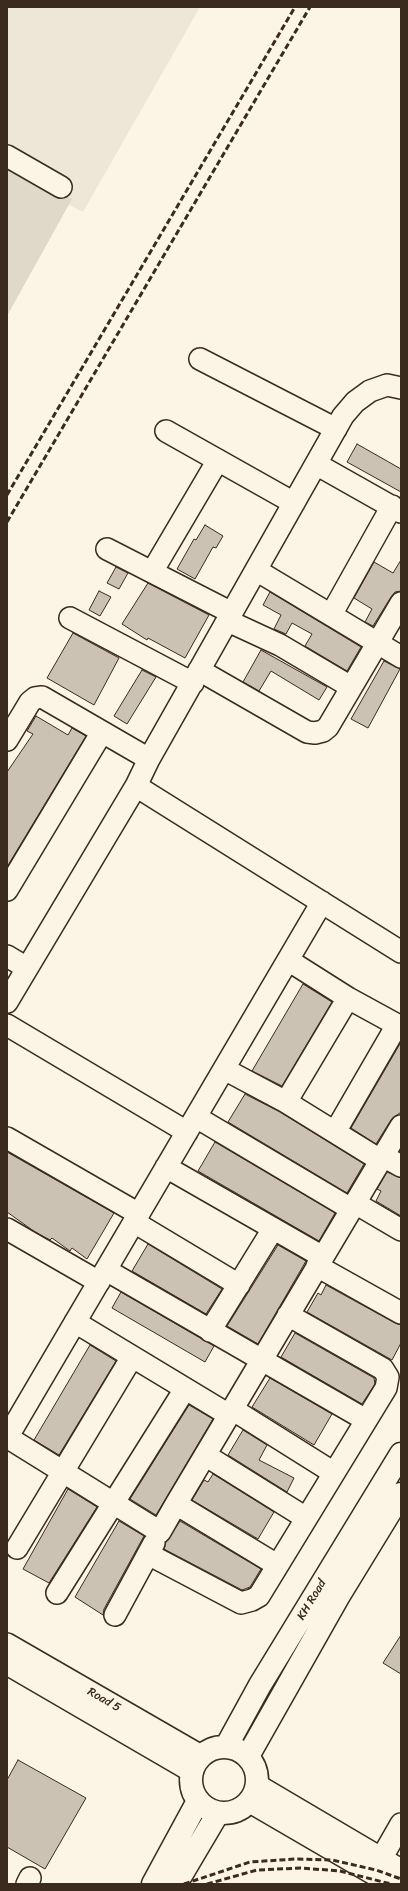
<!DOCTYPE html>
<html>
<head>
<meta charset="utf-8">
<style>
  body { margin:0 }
  #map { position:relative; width:408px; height:1891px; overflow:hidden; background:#fcf5e5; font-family:Sriracha,sans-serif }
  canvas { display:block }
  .frame { position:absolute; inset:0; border:8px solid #3b2a1e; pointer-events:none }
</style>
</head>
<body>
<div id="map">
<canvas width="408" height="1891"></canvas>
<div class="frame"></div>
</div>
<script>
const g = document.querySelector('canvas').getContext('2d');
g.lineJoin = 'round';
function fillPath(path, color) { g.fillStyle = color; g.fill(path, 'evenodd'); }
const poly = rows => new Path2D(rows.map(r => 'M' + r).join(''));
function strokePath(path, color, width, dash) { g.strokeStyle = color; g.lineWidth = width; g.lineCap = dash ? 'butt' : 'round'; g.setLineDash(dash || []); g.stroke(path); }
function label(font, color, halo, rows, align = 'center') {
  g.font = font + ' Sriracha,sans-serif'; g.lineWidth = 3; g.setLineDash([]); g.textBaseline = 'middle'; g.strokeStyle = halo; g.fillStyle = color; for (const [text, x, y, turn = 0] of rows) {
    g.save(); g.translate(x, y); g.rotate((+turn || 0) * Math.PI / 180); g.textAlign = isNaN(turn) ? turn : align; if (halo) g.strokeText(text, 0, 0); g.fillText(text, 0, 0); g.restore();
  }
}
fillPath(poly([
  [7,7,200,7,83,212,7,172]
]), '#eee6d6');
fillPath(poly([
  [7,161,72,199,7,316]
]), '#e0d8c8');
const building = poly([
  [357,444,401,469,401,492,347,462,357,444],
  [205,525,223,536,216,548,213,547,195,579,177,569,194,539,196,540,205,525],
  [401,560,401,591,395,592,391,597,373,626,365,622,372,609,354,598,374,562,393,573,401,560],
  [116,567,128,573,119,589,107,583,116,567],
  [148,583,209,615,185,658,148,638,147,640,122,624,148,583],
  [99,591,111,597,100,616,89,610,99,591],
  [270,592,361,647,347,671,305,646,312,634,292,623,286,634,274,629,281,615,263,605,270,592],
  [73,633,119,658,94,705,47,678,73,633],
  [261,650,327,687,319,700,271,671,259,691,243,682,261,650],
  [384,661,400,669,368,728,351,719,384,661],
  [142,670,156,677,127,724,114,716,142,670],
  [36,716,68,735,72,728,86,736,7,867,7,772,33,734,27,731,36,716],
  [303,984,332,1002,282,1086,252,1071,303,984],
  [401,1042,401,1112,391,1120,376,1144,351,1128,401,1042],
  [245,1094,280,1112,364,1164,347,1193,228,1122,245,1094],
  [215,1142,335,1213,319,1241,198,1171,215,1142],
  [7,1152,114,1213,87,1259,72,1248,70,1251,52,1238,50,1240,35,1232,7,1212,7,1152],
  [387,1172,401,1178,401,1216,376,1201,381,1191,377,1189,387,1172],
  [148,1244,222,1289,206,1314,132,1271,148,1244],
  [278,1245,306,1261,258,1344,227,1326,278,1245],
  [326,1285,395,1323,401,1325,401,1343,392,1360,307,1312,318,1293,321,1295,326,1285],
  [121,1292,214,1346,205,1362,112,1308,121,1292],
  [295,1333,374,1378,375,1384,362,1404,281,1357,295,1333],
  [90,1345,116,1361,59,1455,34,1440,90,1345],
  [270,1378,332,1414,314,1445,252,1407,270,1378],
  [189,1405,213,1419,156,1515,130,1499,189,1405],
  [243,1430,267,1445,259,1460,294,1478,287,1492,228,1455,243,1430],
  [213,1474,274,1512,258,1539,192,1500,204,1480,208,1482,213,1474],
  [68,1489,97,1507,49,1583,23,1569,68,1489],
  [119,1521,144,1536,104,1609,103,1615,75,1597,119,1521],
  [180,1521,261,1569,250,1587,242,1590,164,1549,166,1542,180,1521],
  [401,1635,401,1674,383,1663,401,1635],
  [18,1760,86,1798,45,1869,7,1847,7,1780,18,1760]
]);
fillPath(building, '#ccc2b3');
strokePath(building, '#3b2a1e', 1);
const minor = poly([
  [7,156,61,187],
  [200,359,336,429],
  [401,388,387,385,370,391,355,402,343,416,149,759,136,786,401,952],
  [166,431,294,503],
  [316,464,401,512],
  [107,549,232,613],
  [256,570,401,657],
  [152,572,218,460],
  [331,615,392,506],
  [70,618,193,683],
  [228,621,280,645,351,687],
  [199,670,307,732,315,733,323,731,328,727,401,603],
  [7,740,30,702,35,698,42,697,149,759],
  [7,890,102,732],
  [7,956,27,968],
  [288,960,348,998,401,1027],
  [7,1002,136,786],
  [7,1025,187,1132],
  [224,1069,286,1102,380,1160],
  [286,1102,348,998],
  [196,1117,351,1209],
  [335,1132,397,1025],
  [7,1138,139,1214],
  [383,1156,401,1166],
  [166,1167,323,1257],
  [355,1203,401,1230],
  [134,1222,239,1285],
  [7,1229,99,1282],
  [317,1266,401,1313],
  [106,1270,366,1420],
  [210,1331,273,1229],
  [232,1409,334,1473],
  [229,1415,401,1126],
  [7,1437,160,1532,176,1504,229,1415,75,1322],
  [7,1438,322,902],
  [205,1455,306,1518],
  [176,1504,277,1565],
  [17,1548,132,1357],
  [148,1554,241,1603,252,1600,259,1596,386,1388,388,1377,383,1369,288,1315],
  [57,1593,185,1389],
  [115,1615,154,1543],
  [7,1644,201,1756],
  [7,1664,191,1771],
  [257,1785,401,1870],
  [250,1802,391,1884],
  [381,1859,401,1824],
  [27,1884,30,1878]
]);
const major = poly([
  '191 1780a33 33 0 1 1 66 0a33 33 0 1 1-66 0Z',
  [226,1747,260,1685,401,1454],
  [248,1756,338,1597,401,1494],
  [153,1884,198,1801],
  [176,1884,218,1813]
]);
strokePath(minor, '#3b2a1e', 24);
strokePath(major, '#3b2a1e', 25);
strokePath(minor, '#fcf5e5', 21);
strokePath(major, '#fcf5e5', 22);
strokePath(poly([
  [7,495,295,7],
  [7,522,310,7],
  [184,1884,250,1862,295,1859,332,1860,376,1870,401,1879],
  [207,1884,257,1870,301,1868,340,1871,391,1884]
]), '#3b2a1e', 3, [6, 3]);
label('12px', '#3b2a1e', '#fcf5e5', [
  ["KH Road",312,1600,-59],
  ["Road 5",104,1700,30]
]);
</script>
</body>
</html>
